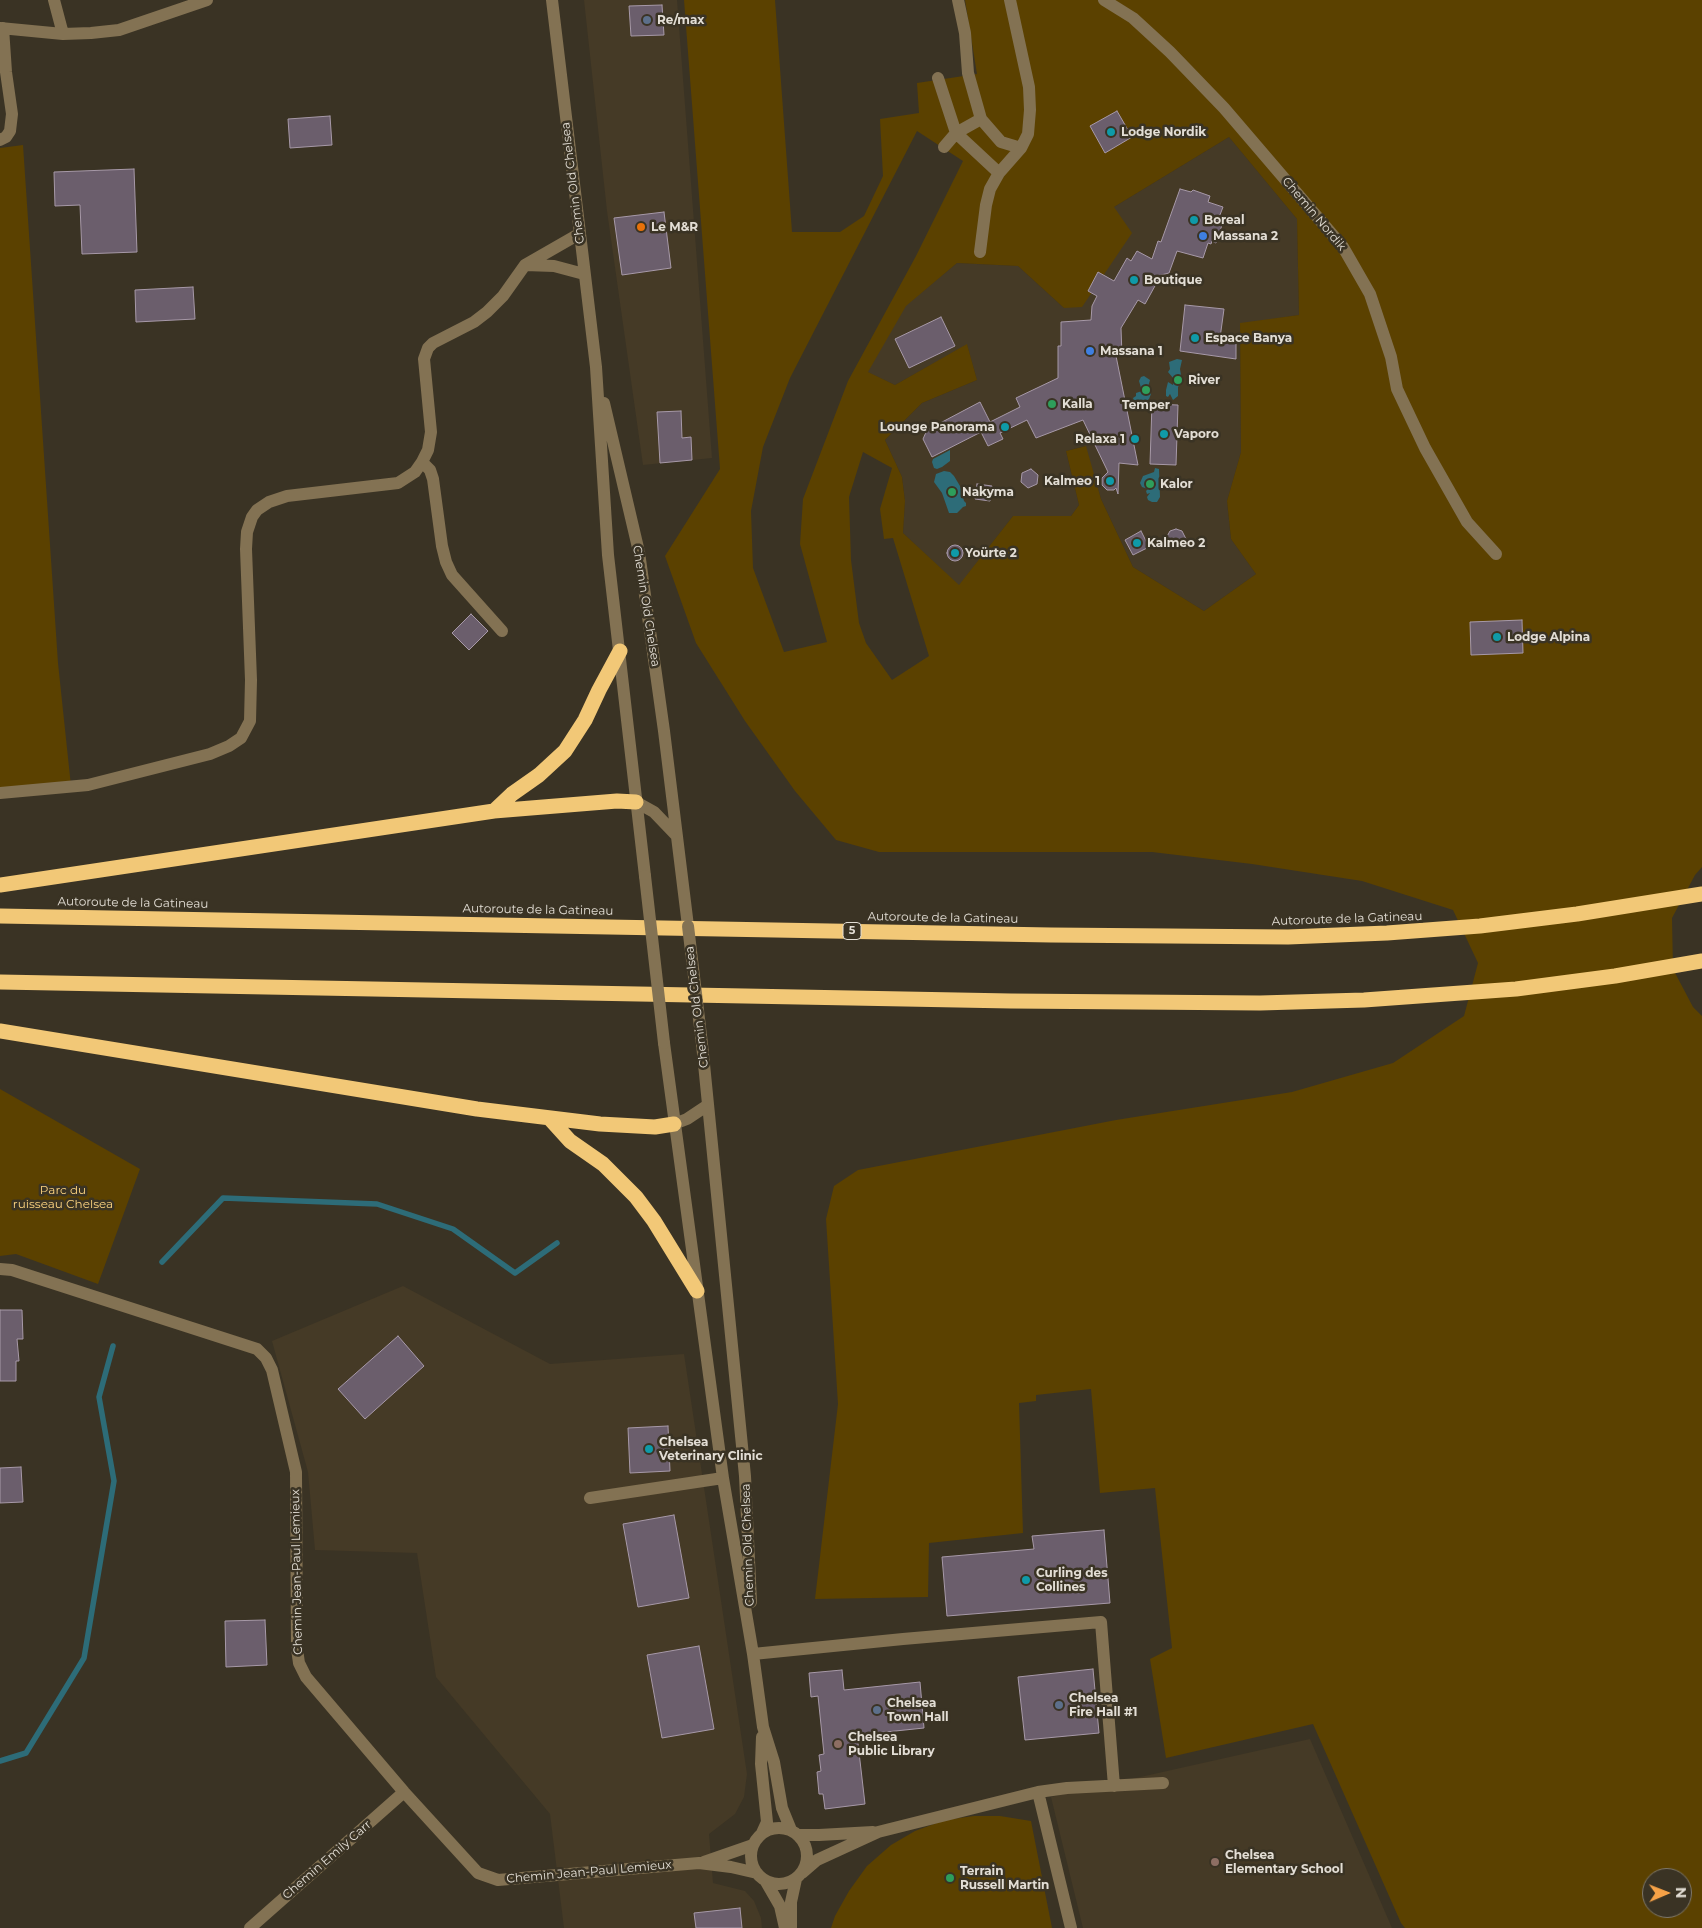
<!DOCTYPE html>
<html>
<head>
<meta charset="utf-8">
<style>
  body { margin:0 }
  #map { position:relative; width:1702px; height:1928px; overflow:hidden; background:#3a3324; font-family:Montserrat,sans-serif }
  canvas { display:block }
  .north { position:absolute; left:1642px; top:1868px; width:50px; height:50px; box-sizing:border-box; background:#3a3324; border:1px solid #7e776b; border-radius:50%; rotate:89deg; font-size:14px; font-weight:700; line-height:20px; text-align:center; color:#e3ded5 }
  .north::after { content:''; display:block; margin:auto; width:18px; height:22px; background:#f6a247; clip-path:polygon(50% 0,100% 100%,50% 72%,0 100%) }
</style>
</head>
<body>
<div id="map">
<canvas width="1702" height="1928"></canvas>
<div class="north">N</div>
</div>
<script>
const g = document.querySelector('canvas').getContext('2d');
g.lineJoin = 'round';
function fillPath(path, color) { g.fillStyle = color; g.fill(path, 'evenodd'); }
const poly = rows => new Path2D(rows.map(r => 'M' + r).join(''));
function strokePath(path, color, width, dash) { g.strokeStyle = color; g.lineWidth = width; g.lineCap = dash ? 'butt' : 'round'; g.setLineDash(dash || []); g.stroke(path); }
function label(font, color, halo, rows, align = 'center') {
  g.font = font + ' Montserrat,sans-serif'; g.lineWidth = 5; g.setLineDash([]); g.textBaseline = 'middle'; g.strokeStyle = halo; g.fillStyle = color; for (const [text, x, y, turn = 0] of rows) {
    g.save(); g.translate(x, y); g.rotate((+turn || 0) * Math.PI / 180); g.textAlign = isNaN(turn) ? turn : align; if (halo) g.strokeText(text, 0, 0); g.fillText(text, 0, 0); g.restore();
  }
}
fillPath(poly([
  [584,0,677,0,712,458,643,465,607,211],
  [1229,137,1297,219,1299,315,1240,324,1241,452,1227,501,1231,539,1256,574,1204,611,1133,567,1101,499,1085,446,1066,451,1079,505,1071,516,1013,516,959,586,903,533,905,501,902,477,885,440,922,403,977,380,967,345,895,385,867,372,905,306,957,263,1018,266,1064,308,1114,207],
  [403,1286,550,1364,684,1354,747,1774,744,1797,735,1814,709,1834,713,1883,745,1891,754,1901,761,1918,762,1928,564,1928,550,1814,436,1677,417,1553,315,1550,308,1472,272,1341],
  [1310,1739,1392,1928,1083,1928,1051,1797]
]), '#453a26');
fillPath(poly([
  [684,0,775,0,792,232,840,232,864,216,883,176,880,119,919,113,917,83,977,74,965,0,1702,0,1702,867,1695,875,1672,918,1673,969,1693,1007,1702,1016,1702,1928,1405,1928,1401,1923,1313,1724,1166,1758,1150,1659,1172,1648,1155,1488,1100,1493,1091,1389,1036,1395,1036,1401,1019,1403,1023,1533,929,1543,928,1597,815,1599,838,1404,826,1219,834,1186,858,1170,1116,1120,1292,1092,1393,1063,1464,1016,1478,963,1453,910,1362,881,1252,864,1152,852,879,852,836,840,795,791,745,721,696,643,665,556,720,469],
  [917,131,963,161,916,256,848,381,803,499,800,544,827,642,784,652,753,568,751,511,763,447,790,378],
  [1229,137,1297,219,1299,315,1240,323,1241,452,1227,501,1231,539,1256,574,1204,611,1133,567,1101,499,1086,446,1066,451,1079,505,1071,516,1013,516,959,585,903,533,905,501,902,477,885,440,922,403,977,380,967,344,895,385,868,372,906,306,957,263,1018,266,1064,308,1082,307,1132,233,1114,207],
  [863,452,892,468,880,509,884,539,893,538,929,656,892,680,866,643,859,623,851,560,849,497],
  [1652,1878,1682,1878,1682,1908,1652,1908],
  [23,145,58,663,71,786,0,793,0,148],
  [0,1089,140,1169,98,1284,16,1254,0,1256],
  [974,1816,1000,1816,1031,1821,1052,1928,831,1928,835,1916,849,1891,867,1866,891,1845,915,1831,945,1820]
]), '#5b4100');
fillPath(poly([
  [1177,359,1182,360,1180,369,1182,381,1178,387,1178,396,1173,400,1170,394,1168,397,1166,396,1166,390,1168,382,1173,385,1173,378,1168,372,1170,369,1169,362],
  [1144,376,1150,380,1148,387,1151,394,1149,399,1145,402,1134,401,1133,398,1136,396,1136,393,1142,391,1139,381,1141,377],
  [950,450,950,461,942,467,937,469,934,468,932,462,933,459],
  [1155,468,1159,469,1160,497,1157,502,1152,502,1148,500,1147,497,1150,493,1147,494,1146,491,1148,489,1142,487,1140,483,1143,476,1154,472],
  [944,471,950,472,954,476,960,486,964,501,966,503,966,506,963,507,957,513,949,513,942,493,934,482,936,474]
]), '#2d6c78');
strokePath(poly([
  [162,1262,223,1198,377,1204,453,1229,515,1273,557,1243],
  [0,1761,26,1753,84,1658,114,1481,99,1397,113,1346]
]), '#2d6c78', 5.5);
const building = poly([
  [662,5,664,35,631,36,629,6,662,5],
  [1117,111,1132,137,1105,153,1090,126,1117,111],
  [330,116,332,145,290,148,288,119,330,116],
  [134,169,137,252,82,254,80,205,55,206,54,172,134,169],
  [1180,189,1191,192,1193,190,1210,196,1208,202,1223,207,1218,220,1223,222,1216,243,1212,241,1211,244,1208,243,1203,258,1177,251,1169,273,1161,275,1145,304,1138,300,1121,328,1122,356,1116,356,1138,465,1119,463,1118,494,1116,488,1114,490,1107,490,1102,485,1102,478,1108,472,1083,420,1036,438,1027,420,1000,433,1003,439,988,446,981,432,932,457,923,439,927,430,980,402,990,422,1020,407,1016,398,1058,378,1058,346,1061,346,1061,322,1091,320,1092,306,1097,296,1088,291,1098,272,1114,281,1127,258,1131,261,1137,251,1152,259,1158,241,1161,242,1180,189],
  [664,212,671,268,622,275,614,218,664,212],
  [193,287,195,319,136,322,135,290,193,287],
  [1185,305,1224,309,1220,338,1236,338,1236,359,1180,351,1185,305],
  [941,317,955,346,909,368,895,339,941,317],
  [1152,404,1178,405,1176,465,1150,464,1152,404],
  [681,411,682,438,691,437,692,460,660,463,657,412,681,411],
  [1031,469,1038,475,1037,484,1028,488,1021,482,1022,473,1031,469],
  [977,484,992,486,990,501,975,499,977,484],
  [1176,529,1182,531,1186,539,1181,547,1175,548,1164,542,1170,531,1176,529],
  [1141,531,1149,547,1133,555,1125,540,1141,531],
  '947 553a8 8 0 1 1 16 0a8 8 0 1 1-16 0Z',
  [471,614,488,631,469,650,452,633,471,614],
  [1522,620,1523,653,1471,655,1470,622,1522,620],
  [0,1310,22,1310,23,1339,17,1339,19,1361,16,1361,16,1381,0,1381,0,1310],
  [398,1336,424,1366,365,1419,338,1389,398,1336],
  [668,1426,670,1471,630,1473,628,1428,668,1426],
  [21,1467,23,1502,0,1503,0,1468,21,1467],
  [674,1515,689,1598,638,1607,623,1524,674,1515],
  [1104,1530,1110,1603,947,1616,942,1557,1034,1549,1032,1536,1104,1530],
  [265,1620,267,1665,226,1667,225,1621,265,1620],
  [699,1646,714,1729,662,1738,647,1655,699,1646],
  [1093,1669,1099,1733,1025,1740,1018,1677,1093,1669],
  [842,1670,844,1690,920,1682,924,1728,857,1735,865,1804,825,1809,823,1794,819,1794,817,1772,821,1771,819,1755,824,1754,818,1696,811,1697,809,1673,842,1670],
  [740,1908,742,1928,696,1928,694,1913,740,1908]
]);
fillPath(building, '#6b5e6c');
strokePath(building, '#a799a8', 1);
strokePath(poly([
  [54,0,63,34],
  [552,0,596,367,608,555,645,876],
  [958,0,965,33,968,73,981,119,1001,142,1021,148],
  [1104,0,1133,18,1170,52,1224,108,1343,247,1370,294,1391,357,1397,389,1425,448,1467,522,1496,554],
  [0,28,63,34,91,33,119,30,207,0],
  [938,78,956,133,999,173],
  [0,140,6,137,10,131,12,114,6,72,3,28],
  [944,147,956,133,981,119],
  [980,252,986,205,990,189,999,173,1021,148,1028,134,1030,110,1029,87,1010,0],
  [525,265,554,266,584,274],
  [604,403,639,552,664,731,688,926],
  [422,462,430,470,433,479,442,546,446,562,452,575,502,631],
  [0,793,88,785,210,754,229,746,241,738,250,721,251,680,246,549,247,532,252,517,257,510,269,502,287,496,398,483,415,472,422,462,428,450,431,432,424,359,428,348,433,343,474,322,487,312,503,296,525,265,579,234],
  [636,802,654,812,677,836],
  [664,1043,723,1478,753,1654,763,1727,774,1762,782,1808,791,1830],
  [702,1044,745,1476,751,1602],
  [674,1124,687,1119,708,1105],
  [0,1269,12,1270,257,1349,266,1358,272,1370,296,1472,297,1649,299,1663,306,1677,404,1792,478,1873,498,1880,699,1863,731,1867,757,1873],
  [590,1498,723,1478],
  [753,1654,903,1639,1101,1622,1114,1786],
  [762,1737,761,1764,767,1822,762,1833],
  [1038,1792,1067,1788,1163,1783],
  '751 1856a28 28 0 1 1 56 0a28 28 0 1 1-56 0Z',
  [798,1835,819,1835,873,1832],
  [704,1862,753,1845],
  [802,1873,817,1860,878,1832,1038,1792,1071,1928],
  [765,1880,780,1906,785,1928],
  [250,1928,404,1792],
  [791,1928,791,1902,796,1879]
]), '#837253', 12);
strokePath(poly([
  [494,811,512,794,539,775,565,751,585,720,599,690,620,651],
  [0,885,494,811,617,801,636,802],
  [0,916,1051,935,1288,937,1387,933,1480,926,1577,914,1702,894],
  [0,982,1011,1001,1260,1003,1364,1000,1516,989,1615,976,1702,961],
  [0,1031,477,1109,600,1124,655,1127,674,1124],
  [551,1120,570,1141,603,1164,636,1197,654,1221,697,1291]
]), '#f2c877', 15);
strokePath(poly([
  [645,876,664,1043],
  [688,926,702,1044]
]), '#837253', 12);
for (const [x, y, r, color] of [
  [647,20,5,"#5c6f8a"],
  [1111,132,5,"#0f9aa8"],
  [1194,220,5,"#0f9aa8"],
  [641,227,5,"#e8710a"],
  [1203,236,5,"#3f7fe0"],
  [1134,280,5,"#0f9aa8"],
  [1195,338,5,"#0f9aa8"],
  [1090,351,5,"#3f7fe0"],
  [1178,380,5,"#2e9e5b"],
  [1146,390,5,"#2e9e5b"],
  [1052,404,5,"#2e9e5b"],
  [1005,427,5,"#0f9aa8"],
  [1164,434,5,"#0f9aa8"],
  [1135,439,5,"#0f9aa8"],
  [1110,481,5,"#0f9aa8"],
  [1150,484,5,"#2e9e5b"],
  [952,492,5,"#2e9e5b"],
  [1137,543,5,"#0f9aa8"],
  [955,553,5,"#0f9aa8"],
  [1497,637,5,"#0f9aa8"],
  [649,1449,5,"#0f9aa8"],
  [1026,1580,5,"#0f9aa8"],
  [1059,1705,5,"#5c6f8a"],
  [877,1710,5,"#5c6f8a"],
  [838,1744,5,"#8d6e63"],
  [1215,1862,5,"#8d6e63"],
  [950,1878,5,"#2e9e5b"]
]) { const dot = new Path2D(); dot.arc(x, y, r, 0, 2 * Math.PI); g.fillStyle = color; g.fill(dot); strokePath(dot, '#3a3324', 2); }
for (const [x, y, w] of [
  [852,931,18]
]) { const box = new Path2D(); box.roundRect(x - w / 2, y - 8.5, w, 17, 4); g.fillStyle = '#3a3324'; g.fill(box); strokePath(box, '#e3ded5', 1); }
label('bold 11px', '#e3ded5', null, [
  ["5",852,931]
]);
label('bold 12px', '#e3ded5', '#3a3324', [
  ["Re/max",657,20],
  ["Lodge Nordik",1121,132],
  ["Boreal",1204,220],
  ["Le M&R",651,227],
  ["Massana 2",1213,236],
  ["Boutique",1144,280],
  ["Espace Banya",1205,338],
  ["Massana 1",1100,351],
  ["River",1188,380],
  ["Kalla",1062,404],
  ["Temper",1146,405,"center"],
  ["Lounge Panorama",995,427,"right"],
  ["Vaporo",1174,434],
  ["Relaxa 1",1125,439,"right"],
  ["Kalmeo 1",1100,481,"right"],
  ["Kalor",1160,484],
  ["Nakyma",962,492],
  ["Kalmeo 2",1147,543],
  ["Yoürte 2",965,553],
  ["Lodge Alpina",1507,637],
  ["Chelsea",659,1442],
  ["Veterinary Clinic",659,1456],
  ["Curling des",1036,1573],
  ["Collines",1036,1587],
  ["Chelsea",1069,1698],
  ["Fire Hall #1",1069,1712],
  ["Chelsea",887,1703],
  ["Town Hall",887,1717],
  ["Chelsea",848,1737],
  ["Public Library",848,1751],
  ["Chelsea",1225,1855],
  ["Elementary School",1225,1869],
  ["Terrain",960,1871],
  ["Russell Martin",960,1885]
], 'left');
label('12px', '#e3ded5', '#3a3324', [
  ["Chemin Old Chelsea",573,183,-97],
  ["Chemin Nordik",1314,214,50],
  ["Chemin Old Chelsea",646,606,81],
  ["Autoroute de la Gatineau",133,903,1],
  ["Autoroute de la Gatineau",538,910,1],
  ["Autoroute de la Gatineau",943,918,1],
  ["Autoroute de la Gatineau",1347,919,-2],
  ["Chemin Old Chelsea",697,1007,-97],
  ["Chemin Old Chelsea",748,1545,-92],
  ["Chemin Jean-Paul Lemieux",297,1572,-91],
  ["Chemin Emily Carr",327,1860,-41],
  ["Chemin Jean-Paul Lemieux",589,1872,-5]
]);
label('12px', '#fdd480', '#3a3324', [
  ["Parc du",63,1190],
  ["ruisseau Chelsea",63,1204]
]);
</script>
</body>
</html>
